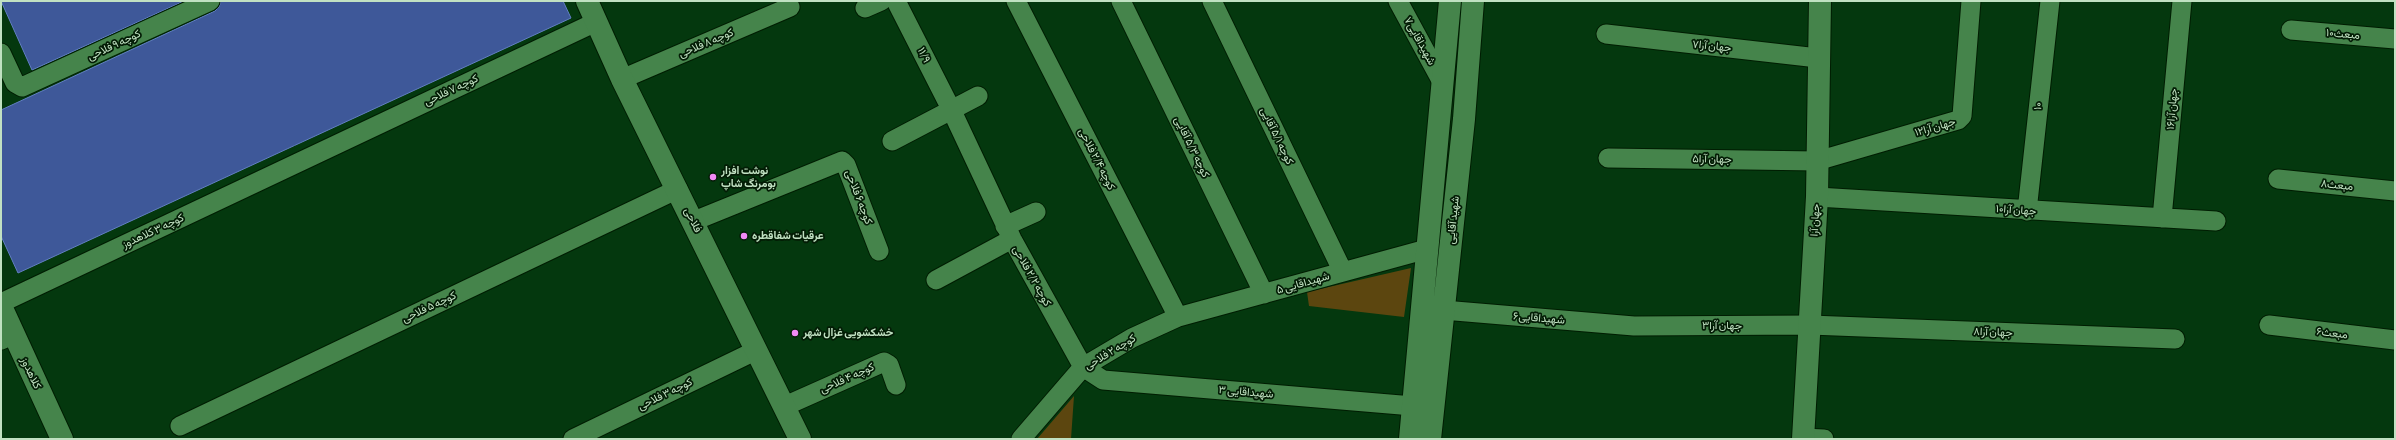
<!DOCTYPE html>
<html>
<head>
<meta charset="utf-8">
<style>
  body { margin:0 }
  #map { position:relative; width:2396px; height:440px; overflow:hidden; background:#04380e; font-family:"Asap Condensed",sans-serif }
  canvas { display:block }
  .frame { position:absolute; inset:0; border:2px solid #c1e1c2; pointer-events:none }
</style>
</head>
<body>
<div id="map">
<canvas width="2396" height="440"></canvas>
<div class="frame"></div>
</div>
<script>
const g = document.querySelector('canvas').getContext('2d');
g.lineJoin = 'round';
function fillPath(path, color) { g.fillStyle = color; g.fill(path, 'evenodd'); }
const poly = rows => new Path2D(rows.map(r => 'M' + r).join(''));
function strokePath(path, color, width, dash) { g.strokeStyle = color; g.lineWidth = width; g.lineCap = dash ? 'butt' : 'round'; g.setLineDash(dash || []); g.stroke(path); }
function label(font, color, halo, rows, align = 'center') {
  g.font = font + ' "Asap Condensed",Vazirmatn,sans-serif'; g.lineWidth = 3.5; g.setLineDash([]); g.textBaseline = 'middle'; g.strokeStyle = halo; g.fillStyle = color; for (const [text, x, y, turn = 0] of rows) {
    g.save(); g.translate(x, y); g.rotate((+turn || 0) * Math.PI / 180); g.textAlign = isNaN(turn) ? turn : align; if (halo) g.strokeText(text, 0, 0); g.fillText(text, 0, 0); g.restore();
  }
}
fillPath(poly([
  [1411,268,1404,317,1309,306,1307,292],
  [1074,396,1071,439,1037,439]
]), '#5c460f');
const building = poly([
  [1,1,184,1,32,70,1,1],
  [221,1,563,1,571,18,18,273,1,236,1,110,215,11,219,7,221,1]
]);
fillPath(building, '#3e5899');
strokePath(building, '#627fc3', 1);
const minor = poly([
  [896,1,951,109,1012,239,1083,367,1103,380,1413,406],
  [1016,1,1178,317],
  [1121,1,1264,294],
  [1212,1,1343,272],
  [1398,1,1442,82],
  [865,8,881,1],
  [2291,30,2395,39],
  [1606,34,1818,58],
  [1,53,15,83,22,87,210,1],
  [622,79,790,7],
  [892,141,978,96],
  [1608,158,1817,161,1958,120,1962,116,1971,1],
  [2278,179,2395,191],
  [1817,197,2216,221],
  [2027,211,2050,1],
  [2162,218,2182,1],
  [694,221,842,161,846,165,879,251],
  [1005,226,1036,212],
  [936,280,1012,239],
  [1,303,596,22],
  [1443,310,1634,326,1810,325,2175,339],
  [2269,325,2395,340],
  [1,340,14,334],
  [785,406,884,362,889,365,896,385],
  [180,426,678,189],
  [1803,438,1824,439],
  [573,439,757,350],
  [1021,439,1083,367,1132,338,1178,317,1427,249]
]);
const tertiary = poly([
  [587,1,622,79,800,439],
  [1,306,62,439],
  [1803,439,1817,197,1820,1]
]);
const secondary = poly([
  [1410,439,1450,1],
  [1430,439,1464,119,1473,1]
]);
strokePath(minor, '#001d02', 21);
strokePath(tertiary, '#001d02', 24);
strokePath(secondary, '#001d02', 24);
strokePath(minor, '#45844b', 19);
strokePath(tertiary, '#45844b', 22);
strokePath(secondary, '#45844b', 22);
for (const [x, y, r, color] of [
  [713,177,4,"#f18af5"],
  [744,236,4,"#f18af5"],
  [795,333,4,"#f18af5"]
]) { const dot = new Path2D(); dot.arc(x, y, r, 0, 2 * Math.PI); g.fillStyle = color; g.fill(dot); strokePath(dot, '#031c05', 1.5); }
label('11px', '#c1e1c2', '#031c05', [
  ["مبعث۱۰",2343,34,5],
  ["شهیداقایی۷",1420,41,61],
  ["کوچه ۸ فلاحی",706,43,-23],
  ["کوچه ۹ فلاحی",114,45,-25],
  ["جهان آرا۷",1712,46,6],
  ["۱۱/۹",924,55,63],
  ["کوچه ۷ فلاحی",451,90,-25],
  ["۱۰",2038,106,-84],
  ["جهان آرا۱۶",2172,109,-85],
  ["جهان آرا۱۲",1935,127,-16],
  ["کوچه ۵/۱ آقایی",1277,136,64],
  ["کوچه ۵/۳ آقایی",1192,147,64],
  ["کوچه ۲/۴ فلاحی",1097,159,63],
  ["جهان آرا۵",1712,159,1],
  ["مبعث۸",2337,185,6],
  ["کوچه ۶ فلاحی",859,197,69],
  ["جهان آرا۱۰",2016,210,4],
  ["فلاحی",693,220,64],
  ["شهید آقایی",1453,220,-84],
  ["جهان آرا",1815,220,-87],
  ["کوچه ۳ کلاهدوز",153,231,-25],
  ["کوچه ۲/۲ فلاحی",1032,276,61],
  ["۵ شهیداقایی",1303,283,-16],
  ["کوچه ۵ فلاحی",429,307,-25],
  ["شهیداقایی۶",1539,318,5],
  ["جهان آرا۳",1722,326],
  ["جهان آرا۸",1993,332,2],
  ["مبعث۶",2332,333,7],
  ["کوچه ۲ فلاحی",1110,352,-31],
  ["کلاهدوز",31,373,65],
  ["کوچه ۴ فلاحی",847,378,-24],
  ["۳ شهیداقایی",1246,392,5],
  ["کوچه ۳ فلاحی",665,394,-26]
]);
label('bold 11px', '#c1e1c2', '#031c05', [
  ["نوشت افزار",721,171],
  ["بومرنگ شاپ",721,184],
  ["عرقیات شفاقطره",752,236],
  ["خشکشویی غزال شهر",803,333]
], 'left');
</script>
</body>
</html>
